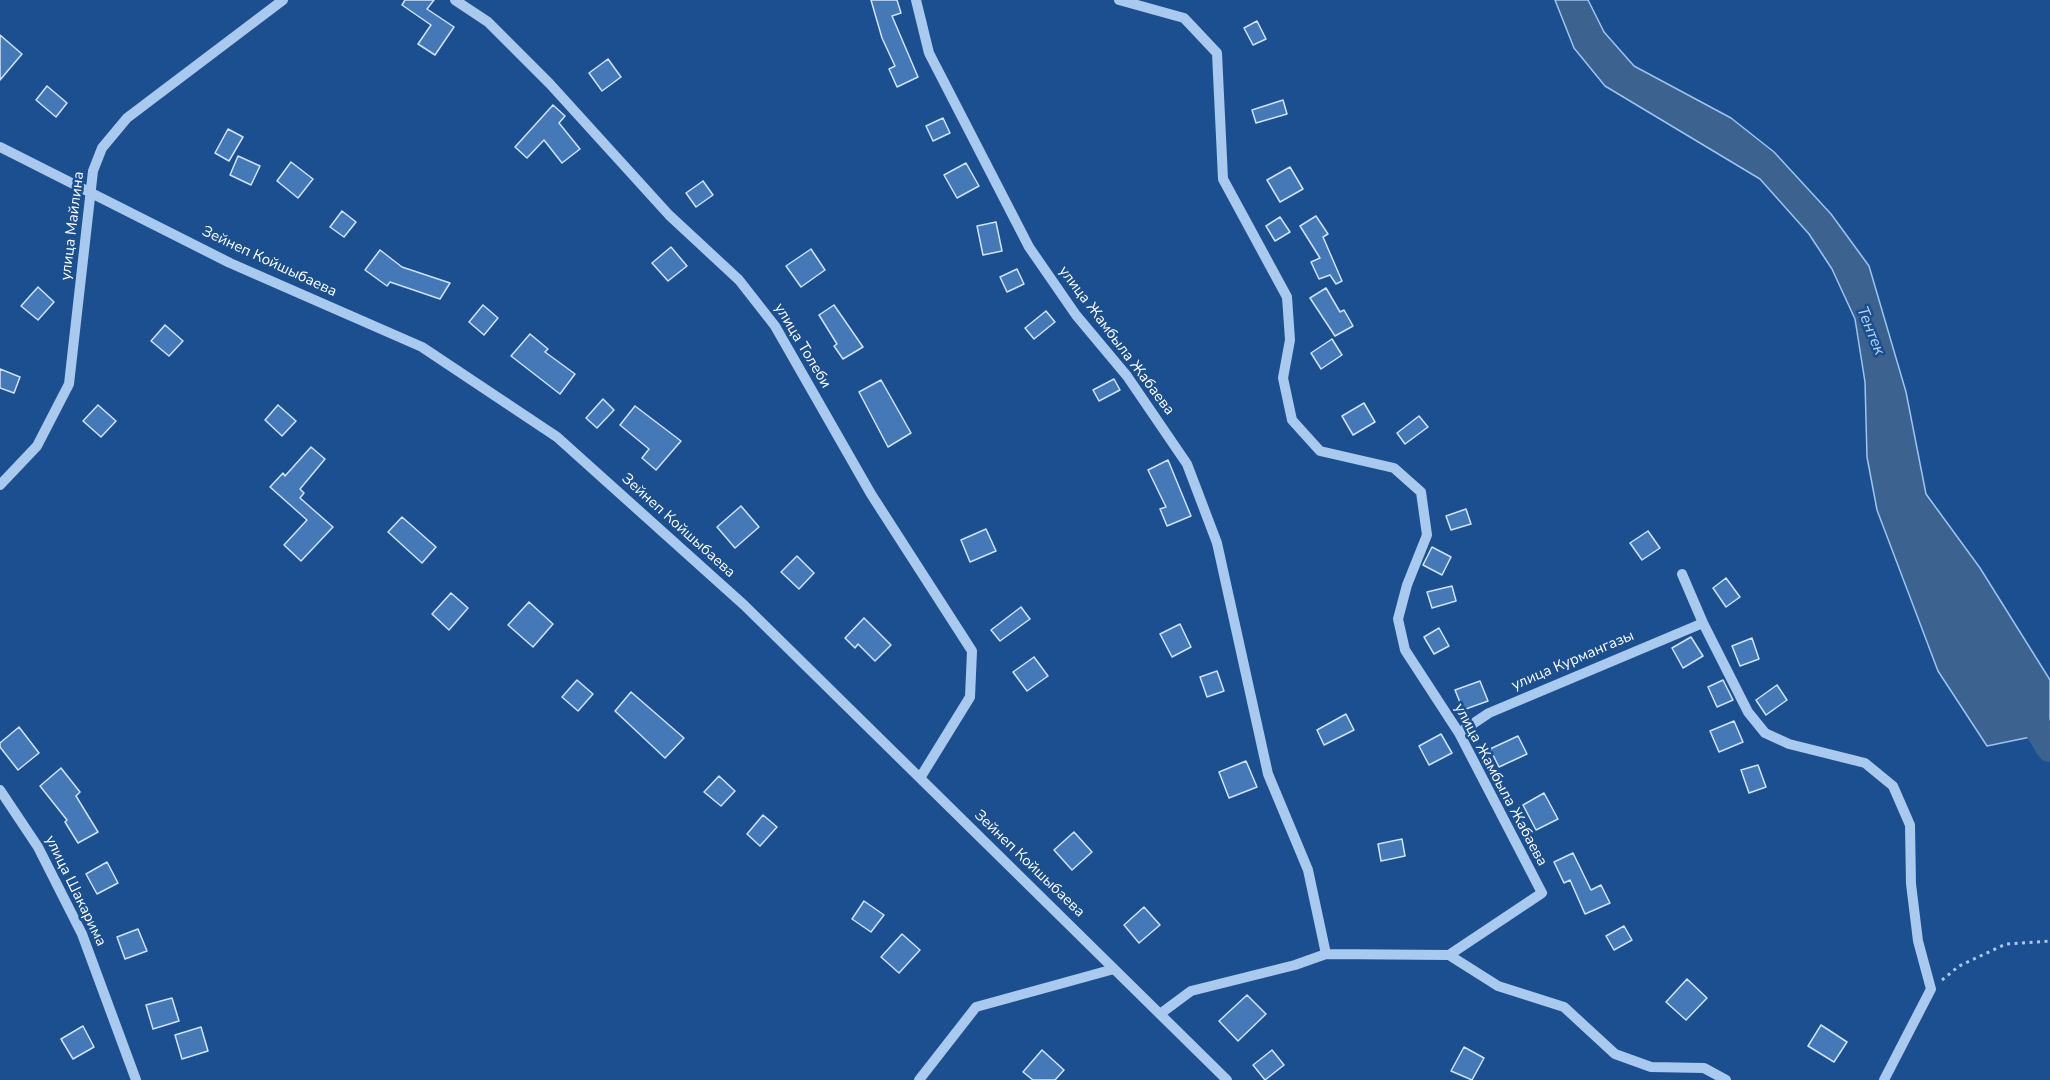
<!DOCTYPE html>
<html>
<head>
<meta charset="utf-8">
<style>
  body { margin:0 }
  canvas { display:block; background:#1b4f8f }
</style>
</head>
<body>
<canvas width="2050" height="1080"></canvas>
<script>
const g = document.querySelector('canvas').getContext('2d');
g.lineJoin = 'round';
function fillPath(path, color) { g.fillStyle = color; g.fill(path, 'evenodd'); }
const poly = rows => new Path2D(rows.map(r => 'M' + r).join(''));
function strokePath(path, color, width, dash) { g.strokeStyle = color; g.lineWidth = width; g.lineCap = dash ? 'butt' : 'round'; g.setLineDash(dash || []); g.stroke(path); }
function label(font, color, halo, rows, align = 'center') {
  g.font = font + ' "Nunito Sans",sans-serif'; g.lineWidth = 5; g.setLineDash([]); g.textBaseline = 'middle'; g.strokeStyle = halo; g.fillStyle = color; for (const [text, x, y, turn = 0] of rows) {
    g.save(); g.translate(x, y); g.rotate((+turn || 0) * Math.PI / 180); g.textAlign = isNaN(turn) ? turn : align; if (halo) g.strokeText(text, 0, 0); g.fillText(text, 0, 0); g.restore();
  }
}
const water = poly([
  [1555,0,1588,0,1604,32,1634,66,1731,118,1774,152,1831,214,1869,266,1906,392,1926,494,1980,568,2050,680,2050,733,1987,746,1938,671,1877,510,1867,457,1865,382,1855,319,1832,269,1809,234,1760,179,1605,86,1574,48,1555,0]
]);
fillPath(water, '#3c6290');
strokePath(water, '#9cc4f0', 1.5);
strokePath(poly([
  [2022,702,2050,748]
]), '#3c6290', 28);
const building = poly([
  [405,0,434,0,427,9,454,27,435,55,418,44,431,25,402,5,405,0],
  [871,0,897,0,901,13,892,16,918,77,897,87,889,69,895,66,882,38,871,0],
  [1257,21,1266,39,1253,45,1244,28,1257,21],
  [0,35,22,54,0,80,0,35],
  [608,59,621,77,602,91,589,73,608,59],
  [47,86,67,103,56,117,36,100,47,86],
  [1283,100,1287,114,1256,123,1252,110,1283,100],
  [553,105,565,116,559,123,580,149,562,163,544,140,527,158,515,147,553,105],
  [943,118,950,133,933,141,926,126,943,118],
  [228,129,243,137,229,161,215,153,228,129],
  [238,156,260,166,251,185,230,175,238,156],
  [291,162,313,179,298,198,277,181,291,162],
  [966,163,979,186,957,198,944,175,966,163],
  [1290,167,1303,189,1280,202,1267,180,1290,167],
  [703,181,713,195,696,207,686,193,703,181],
  [342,211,356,222,344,237,330,227,342,211],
  [1316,216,1328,234,1323,237,1342,281,1336,284,1330,275,1319,279,1311,262,1320,258,1300,226,1316,216],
  [1280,217,1290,232,1275,241,1266,226,1280,217],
  [996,222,1002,251,983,255,977,226,996,222],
  [671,247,687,266,668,281,652,263,671,247],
  [811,249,825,270,801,287,786,266,811,249],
  [380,250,402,267,450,283,440,299,390,282,387,286,365,270,380,250],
  [1017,269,1024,284,1007,292,1000,277,1017,269],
  [38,287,54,302,38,320,21,306,38,287],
  [1326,288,1340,312,1344,310,1353,326,1335,336,1310,298,1326,288],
  [483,305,498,318,484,335,469,322,483,305],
  [834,305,863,347,843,359,834,346,837,344,819,315,834,305],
  [1046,311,1055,322,1034,339,1025,328,1046,311],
  [165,325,183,341,169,356,151,341,165,325],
  [530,334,548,349,545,352,575,374,560,394,511,356,530,334],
  [1332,339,1342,355,1321,369,1311,353,1332,339],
  [0,369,20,377,14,393,0,388,0,369],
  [1114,379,1120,390,1099,401,1093,390,1114,379],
  [881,380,911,433,888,447,859,392,881,380],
  [603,399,614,410,597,428,586,418,603,399],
  [1364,403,1375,422,1353,435,1342,416,1364,403],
  [98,405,116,421,101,437,83,421,98,405],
  [278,405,296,421,282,436,265,420,278,405],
  [635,406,681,441,656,470,642,458,649,449,620,425,635,406],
  [1419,416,1428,427,1405,444,1397,433,1419,416],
  [311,447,325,459,300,489,304,493,300,498,333,527,301,561,284,545,307,520,270,487,283,473,285,476,311,447],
  [1168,460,1191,516,1167,526,1160,509,1166,507,1148,470,1168,460],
  [741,506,759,527,735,548,717,527,741,506],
  [1466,509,1471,524,1451,530,1446,516,1466,509],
  [402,517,436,547,422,563,388,532,402,517],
  [986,529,996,551,970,562,961,540,986,529],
  [1648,531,1660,548,1642,560,1630,543,1648,531],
  [1432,547,1451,557,1442,575,1423,565,1432,547],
  [797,556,814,573,799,589,781,572,797,556],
  [1726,578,1740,597,1726,607,1713,588,1726,578],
  [1452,586,1456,601,1432,608,1427,592,1452,586],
  [451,593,468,608,449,630,432,614,451,593],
  [529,602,553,624,533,647,508,625,529,602],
  [1021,607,1030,619,1000,641,991,630,1021,607],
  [864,618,891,645,875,661,858,644,855,648,845,638,864,618],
  [1180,624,1191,647,1172,657,1160,634,1180,624],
  [1439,628,1449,646,1434,654,1424,637,1439,628],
  [1691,637,1703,656,1683,668,1672,648,1691,637],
  [1752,638,1759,659,1740,666,1732,646,1752,638],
  [1034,657,1048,676,1027,691,1013,672,1034,657],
  [1217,671,1224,691,1207,697,1200,677,1217,671],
  [577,680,593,694,578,711,562,697,577,680],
  [1723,680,1733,700,1717,707,1708,687,1723,680],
  [1480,681,1488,701,1463,710,1455,690,1480,681],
  [1777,685,1787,700,1766,715,1756,700,1777,685],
  [631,692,684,738,665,758,615,711,631,692],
  [1346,714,1354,730,1324,745,1317,730,1346,714],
  [1734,721,1743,742,1719,752,1710,731,1734,721],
  [19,727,39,753,18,770,0,747,0,743,19,727],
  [1441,734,1452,753,1429,765,1419,746,1441,734],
  [1518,736,1527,754,1499,767,1490,749,1518,736],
  [1246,761,1257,787,1229,798,1219,772,1246,761],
  [1758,765,1766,787,1749,793,1741,770,1758,765],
  [61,768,80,792,76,796,98,832,78,843,65,822,67,820,40,786,61,768],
  [719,776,735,791,721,806,704,792,719,776],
  [1544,793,1558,819,1536,830,1523,805,1544,793],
  [763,815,777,827,760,846,747,834,763,815],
  [1074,832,1092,852,1072,870,1054,850,1074,832],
  [1402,839,1405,856,1381,861,1378,844,1402,839],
  [1573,853,1591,890,1601,885,1610,903,1585,914,1570,880,1564,883,1554,862,1573,853],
  [107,862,118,883,97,894,86,874,107,862],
  [864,901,884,915,871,932,852,919,864,901],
  [1144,907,1160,925,1139,943,1124,925,1144,907],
  [1624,926,1632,940,1614,950,1606,936,1624,926],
  [138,929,147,951,125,959,117,937,138,929],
  [902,934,920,950,899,973,881,957,902,934],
  [1687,979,1707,998,1686,1020,1666,1002,1687,979],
  [1247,995,1266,1014,1238,1041,1219,1021,1247,995],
  [172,998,179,1021,153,1029,146,1005,172,998],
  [1821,1025,1847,1042,1834,1062,1808,1046,1821,1025],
  [83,1026,94,1047,73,1059,61,1039,83,1026],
  [201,1027,208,1051,182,1059,175,1035,201,1027],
  [1464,1047,1484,1058,1472,1080,1451,1071,1464,1047],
  [1042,1050,1064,1070,1055,1080,1033,1080,1023,1072,1042,1050],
  [1272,1050,1284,1065,1265,1080,1253,1065,1272,1050]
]);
fillPath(building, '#4478b7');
strokePath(building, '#cfe3fa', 1.5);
strokePath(poly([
  [1942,980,1959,966,2006,944,2050,941]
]), '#a9c9ee', 3, [3, 4.5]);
strokePath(poly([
  [455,0,488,22,550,84,669,215,739,280,775,326,871,494,972,651,970,697,920,778],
  [916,0,929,53,1029,247,1076,315,1127,376,1187,464,1217,543,1268,774,1308,870,1326,954],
  [1119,0,1184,18,1217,53,1223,179,1287,297,1290,340,1283,378,1292,420,1320,451,1394,468,1421,492,1427,535,1407,585,1398,619,1405,650,1459,733,1542,893,1449,955],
  [0,147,230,263,422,347,557,437,744,605,1227,1080],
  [0,485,37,446,69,384,93,171,102,148,127,118,283,0],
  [1682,574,1703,623,1748,712,1765,733,1789,744,1865,763,1893,786,1910,825,1911,884,1918,941,1931,989,1884,1080],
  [1459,733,1489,713,1703,623],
  [0,790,38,847,82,934,136,1080],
  [1160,1014,1191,991,1295,965,1326,954,1449,955,1498,986,1564,1007,1615,1054,1651,1067,1704,1068,1726,1080],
  [919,1080,976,1007,1114,969]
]), '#a9c9ee', 10);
label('15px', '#fff', '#1b4f8f', [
  ["улица Майлина",73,226,-83],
  ["Зейнеп Койшыбаева",269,262,25],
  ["улица Жамбыла Жабаева",1116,341,53],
  ["улица Толеби",802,346,59],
  ["Зейнеп Койшыбаева",678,526,42],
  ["улица Курмангазы",1573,661,-23],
  ["улица Жамбыла Жабаева",1500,785,62],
  ["Зейнеп Койшыбаева",1029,864,44],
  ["улица Шакарима",75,891,64]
]);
label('italic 16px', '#b5d3f5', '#1b4f8f', [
  ["Тентек",1870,331,68]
]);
</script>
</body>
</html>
